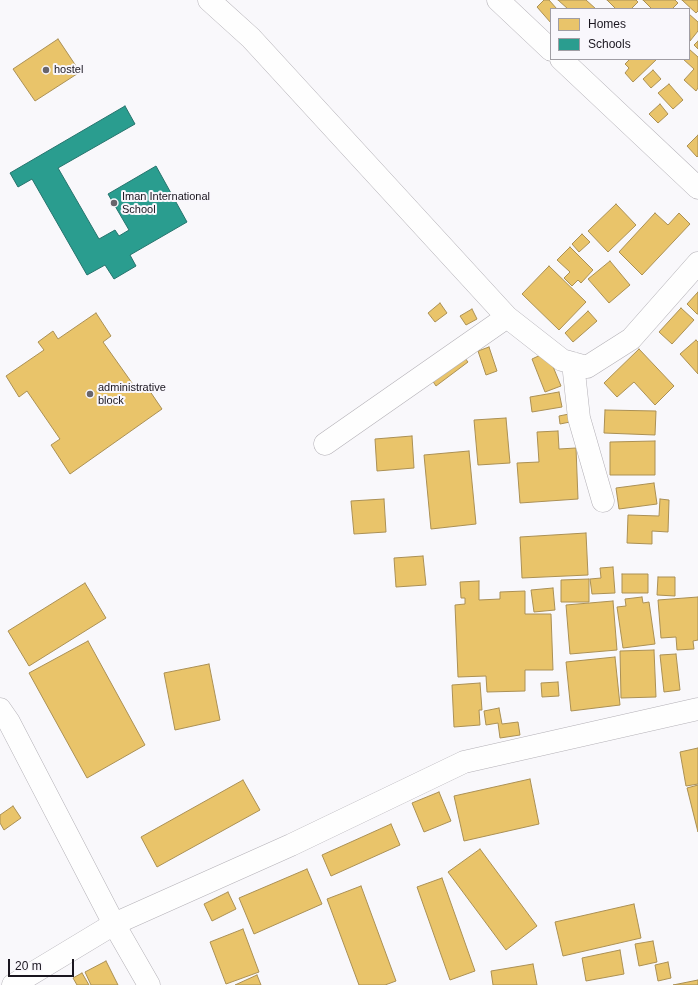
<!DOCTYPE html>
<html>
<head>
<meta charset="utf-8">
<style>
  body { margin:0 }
  #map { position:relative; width:698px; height:985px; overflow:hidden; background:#f9f8fb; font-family:Helvetica,sans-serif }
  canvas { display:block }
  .legend { position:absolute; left:550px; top:8px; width:140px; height:52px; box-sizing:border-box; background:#f9f7fc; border:1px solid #a09da4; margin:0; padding:5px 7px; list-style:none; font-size:12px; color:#1a161f }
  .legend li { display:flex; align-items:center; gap:8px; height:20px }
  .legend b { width:20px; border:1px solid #a09da4 }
  .scale { position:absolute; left:8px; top:959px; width:66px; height:18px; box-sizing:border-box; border:2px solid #1a161f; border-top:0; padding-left:5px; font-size:12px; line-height:14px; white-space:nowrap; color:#1a161f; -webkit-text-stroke:3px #f9f7fc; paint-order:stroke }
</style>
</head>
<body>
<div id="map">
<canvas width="698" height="985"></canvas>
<ul class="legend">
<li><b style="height:11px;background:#e9c46a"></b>Homes</li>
<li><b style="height:11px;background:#2a9d8f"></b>Schools</li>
</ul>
<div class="scale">20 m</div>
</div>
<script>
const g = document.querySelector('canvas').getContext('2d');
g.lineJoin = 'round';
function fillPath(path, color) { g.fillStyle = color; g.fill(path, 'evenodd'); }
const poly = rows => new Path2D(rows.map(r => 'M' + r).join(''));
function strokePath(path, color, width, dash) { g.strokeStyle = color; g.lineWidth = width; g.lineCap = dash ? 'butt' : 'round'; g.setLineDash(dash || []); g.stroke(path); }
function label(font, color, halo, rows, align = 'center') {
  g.font = font + ' Helvetica,sans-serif'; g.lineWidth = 4; g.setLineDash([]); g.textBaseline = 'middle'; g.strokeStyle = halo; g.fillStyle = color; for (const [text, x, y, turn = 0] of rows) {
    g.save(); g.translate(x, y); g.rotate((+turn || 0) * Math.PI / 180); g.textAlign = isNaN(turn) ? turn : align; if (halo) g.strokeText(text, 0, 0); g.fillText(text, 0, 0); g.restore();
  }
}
const homes = poly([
  [544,0,549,0,557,9,551,9,551,23,537,7,544,0],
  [558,0,586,0,596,9,568,9,558,0],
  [607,0,636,0,638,2,631,9,616,9,607,0],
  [643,0,675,0,678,3,672,9,652,9,643,0],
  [682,0,698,0,698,11,696,13,682,0],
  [689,14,698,22,698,31,690,41,689,14],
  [58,39,80,72,35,101,13,69,58,39],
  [698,41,698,49,694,45,698,41],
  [689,49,698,57,698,88,696,91,684,80,694,69,683,59,689,59,689,49],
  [630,59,657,59,633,82,625,73,629,68,625,64,630,59],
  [653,70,661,79,651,88,643,79,653,70],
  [669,84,683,100,673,109,658,93,669,84],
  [660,104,668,114,658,123,649,114,660,104],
  [698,135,698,156,697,157,687,146,698,135],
  [616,204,636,225,608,252,588,231,616,204],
  [655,213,668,225,679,213,690,224,642,275,619,252,655,213],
  [582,234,590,242,579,252,572,244,582,234],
  [570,247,593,270,581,283,578,280,572,286,564,278,570,272,557,260,570,247],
  [610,261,630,285,609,303,588,279,610,261],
  [549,266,586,302,559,330,522,294,549,266],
  [698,292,698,314,697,314,687,304,698,292],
  [440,303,447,313,435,322,428,313,440,303],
  [681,308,694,320,672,344,659,332,681,308],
  [472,309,477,319,466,325,460,316,472,309],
  [588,311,597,321,573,342,565,333,588,311],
  [96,313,111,336,103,342,137,390,145,384,162,409,70,474,51,445,60,439,27,391,19,397,6,376,44,350,38,342,53,331,58,339,96,313],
  [696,340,698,342,698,374,680,354,696,340],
  [489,347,497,371,486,375,478,351,489,347],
  [639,349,674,386,655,405,634,382,617,397,604,383,639,349],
  [547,352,561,386,545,392,532,359,547,352],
  [461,353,468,362,436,386,430,377,461,353],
  [559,392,562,407,532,412,530,397,559,392],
  [605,410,656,411,655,435,604,433,605,410],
  [569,414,570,422,560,424,559,416,569,414],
  [506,418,510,463,478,465,474,420,506,418],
  [558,431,559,449,576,448,578,499,520,503,517,463,539,462,537,432,558,431],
  [412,436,414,468,377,471,375,439,412,436],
  [655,441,655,475,610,475,610,442,655,441],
  [469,451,476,524,431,529,424,455,469,451],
  [654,483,657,504,619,509,616,488,654,483],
  [384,499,386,532,354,534,351,501,384,499],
  [660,499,669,500,668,532,652,531,652,544,627,543,628,515,659,516,660,499],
  [586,533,588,575,522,578,520,537,586,533],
  [423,556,426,585,396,587,394,558,423,556],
  [613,567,615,593,592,594,590,579,601,578,600,568,613,567],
  [622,574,648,574,648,593,622,593,622,574],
  [658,577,675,577,675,596,657,595,658,577],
  [589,579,589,602,561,602,561,580,589,579],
  [479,581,479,600,500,599,500,592,525,591,525,614,551,614,553,670,525,670,525,691,487,692,486,676,458,677,455,605,465,604,465,598,461,598,460,582,479,581],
  [85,583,106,618,29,666,8,631,85,583],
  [553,588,555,610,534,612,531,590,553,588],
  [642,597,643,603,649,602,655,644,623,648,617,607,626,606,625,599,642,597],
  [698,597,698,640,693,641,694,649,677,650,676,637,661,638,658,600,698,597],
  [613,601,617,650,570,654,566,605,613,601],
  [88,641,145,745,87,778,29,673,88,641],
  [654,650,656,697,621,698,620,651,654,650],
  [676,654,680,690,664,692,660,655,676,654],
  [615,657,620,705,571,711,566,662,615,657],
  [209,664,220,720,175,730,164,673,209,664],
  [558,682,559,696,542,697,541,683,558,682],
  [480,683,482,710,479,710,480,725,454,727,452,685,480,683],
  [499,708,502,724,518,722,520,735,500,738,498,723,486,725,484,711,499,708],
  [698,748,698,784,686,786,680,752,698,748],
  [530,779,539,824,464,841,454,796,530,779],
  [243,780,260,810,157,867,141,837,243,780],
  [698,785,698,832,687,788,698,785],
  [439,792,451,821,424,832,412,803,439,792],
  [13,806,21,818,4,830,0,823,0,815,13,806],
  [391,824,400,845,331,876,322,855,391,824],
  [480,849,537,926,506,950,448,872,480,849],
  [307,869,322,904,254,934,239,898,307,869],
  [442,878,475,971,450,980,417,887,442,878],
  [361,886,396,981,385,985,359,985,327,899,361,886],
  [228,892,236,909,212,921,204,904,228,892],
  [634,904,641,938,563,956,555,922,634,904],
  [243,929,259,972,226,984,210,942,243,929],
  [653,941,657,962,639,966,635,944,653,941],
  [620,950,624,974,586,981,582,958,620,950],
  [106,961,118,985,91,985,85,972,106,961],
  [668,962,671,978,658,981,655,965,668,962],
  [533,964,537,985,493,985,491,971,533,964],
  [82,973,89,985,77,985,73,978,82,973],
  [257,975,261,985,235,985,257,975],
  [698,980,698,985,673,985,698,980]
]);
fillPath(homes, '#e9c46a');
strokePath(homes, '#ab9054', 1);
const schools = poly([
  [125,106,135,124,58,168,99,239,115,230,119,236,129,230,108,194,156,166,187,222,130,255,136,266,114,279,105,265,87,275,32,179,18,187,10,173,125,106]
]);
fillPath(schools, '#2a9d8f');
strokePath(schools, '#25746d', 1);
const minor = poly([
  [209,0,251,38,507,317,562,360,587,367,631,339,698,263],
  [498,0,551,50],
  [561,59,698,188],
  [573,363,579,418,603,501],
  [325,444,507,317],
  [13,985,114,924,291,845,464,762,698,709]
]);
const tertiary = poly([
  [0,709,9,722,114,924,149,985]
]);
strokePath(minor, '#b3b0b6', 23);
strokePath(tertiary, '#b3b0b6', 23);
strokePath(minor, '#fefefe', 22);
strokePath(tertiary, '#fefefe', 22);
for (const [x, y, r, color] of [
  [46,70,4,"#68656c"],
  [114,203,4,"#68656c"],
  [90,394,4,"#68656c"]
]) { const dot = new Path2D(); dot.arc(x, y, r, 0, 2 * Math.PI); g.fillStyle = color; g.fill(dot); strokePath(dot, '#f9f7fc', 1.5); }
label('11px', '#1a161f', '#f9f7fc', [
  ["hostel",54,70],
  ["Iman International",122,197],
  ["School",122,210],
  ["administrative",98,388],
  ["block",98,401]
], 'left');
</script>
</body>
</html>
